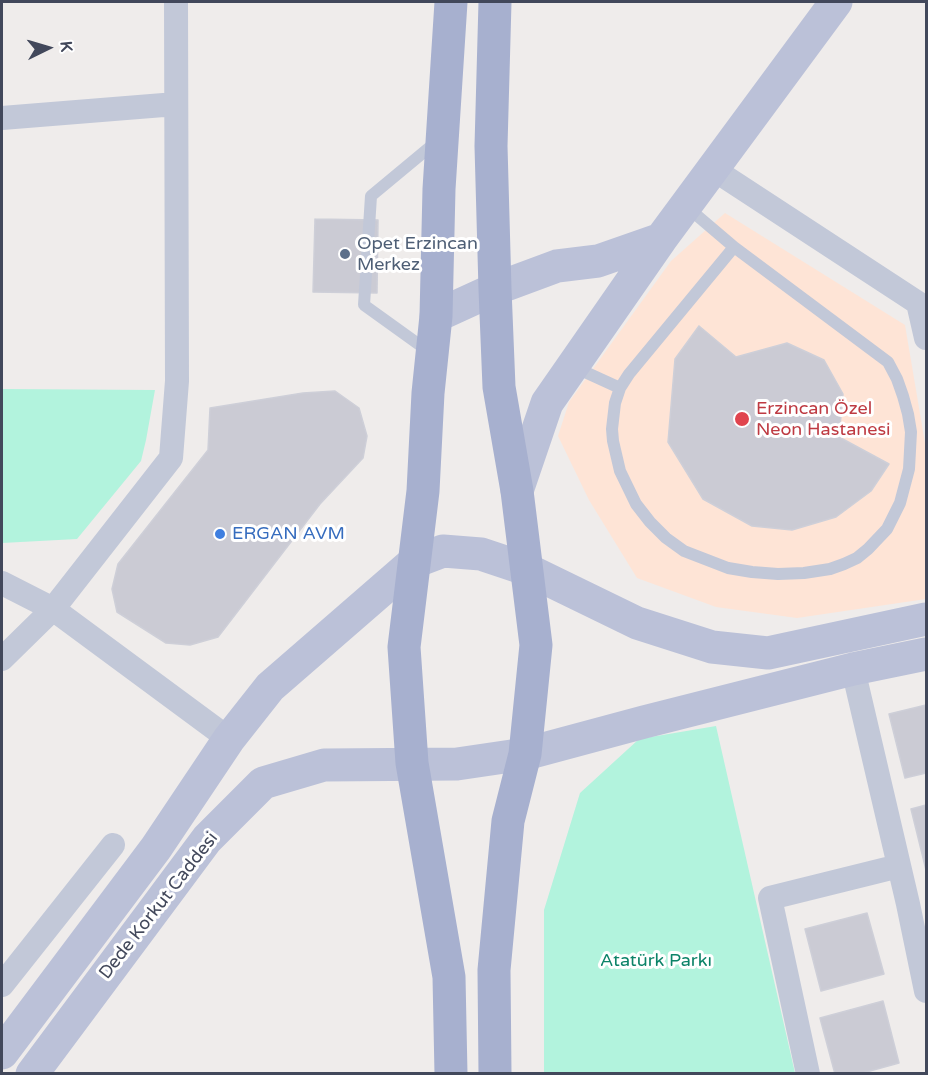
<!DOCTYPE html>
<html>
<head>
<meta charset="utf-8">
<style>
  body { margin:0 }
  #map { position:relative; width:928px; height:1075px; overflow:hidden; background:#efeceb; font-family:"Varela Round",sans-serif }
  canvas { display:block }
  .frame { position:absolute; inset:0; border:3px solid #42485b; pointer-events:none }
  .north { position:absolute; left:18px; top:18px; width:60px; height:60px; -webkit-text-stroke:4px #fff; paint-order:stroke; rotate:85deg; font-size:16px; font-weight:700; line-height:24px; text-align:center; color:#42485b }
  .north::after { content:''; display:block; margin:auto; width:21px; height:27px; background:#42485b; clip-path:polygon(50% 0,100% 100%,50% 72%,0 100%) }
</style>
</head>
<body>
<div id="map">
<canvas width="928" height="1075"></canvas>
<div class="frame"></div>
<div class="north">K</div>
</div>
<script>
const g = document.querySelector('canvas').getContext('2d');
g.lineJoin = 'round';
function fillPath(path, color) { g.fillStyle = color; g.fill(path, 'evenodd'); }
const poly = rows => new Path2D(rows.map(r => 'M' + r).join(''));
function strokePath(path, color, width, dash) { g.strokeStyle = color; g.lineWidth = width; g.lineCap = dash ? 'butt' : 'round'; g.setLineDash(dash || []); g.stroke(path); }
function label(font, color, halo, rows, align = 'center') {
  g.font = font + ' "Varela Round",sans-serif'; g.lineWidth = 6; g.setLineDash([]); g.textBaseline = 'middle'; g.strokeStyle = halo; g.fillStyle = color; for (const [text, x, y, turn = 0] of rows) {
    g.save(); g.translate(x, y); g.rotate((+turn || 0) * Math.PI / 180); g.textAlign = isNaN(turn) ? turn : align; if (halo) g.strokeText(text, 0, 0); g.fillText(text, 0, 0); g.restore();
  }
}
fillPath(poly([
  [725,213,905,325,926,449,926,599,797,618,716,607,637,578,589,500,558,436,569,402,671,261]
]), '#fee4d6');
fillPath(poly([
  [2,389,155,390,146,440,141,461,77,539,2,543],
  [716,726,795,1073,544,1073,544,910,580,793,639,739]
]), '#b2f3dd');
const building = poly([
  [315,219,378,220,377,293,313,292,315,219],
  [699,326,736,357,787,343,824,360,843,394,839,437,889,464,871,491,836,517,792,530,752,526,703,499,668,442,675,359,699,326],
  [335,391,359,408,367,436,363,458,320,504,218,637,190,645,166,643,117,612,112,589,118,564,208,450,210,408,303,393,335,391],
  [926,705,926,773,905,778,889,714,926,705],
  [926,805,926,870,911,809,926,805],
  [867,913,884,974,821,991,805,929,867,913],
  [883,1001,899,1063,859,1074,835,1074,820,1018,883,1001]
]);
fillPath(building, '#cbcbd4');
strokePath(building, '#cecfd8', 1.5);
strokePath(poly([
  [687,207,734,247,888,362,897,379,903,396,908,414,911,432,909,469,900,503,887,529,868,549,857,558,844,564,830,569,804,573,778,574,752,572,728,568,684,551,666,538,650,522,636,504,620,471,613,441,612,429,615,403,620,388,629,374,734,247],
  [428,351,364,305,371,196,436,142],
  [574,367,620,388]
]), '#c2c8d8', 12);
strokePath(poly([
  [2,118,176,104],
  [713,169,918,303,926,338],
  [2,583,53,609,229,739],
  [2,659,53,609,171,458,177,381,176,2],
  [853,669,908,904,926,991],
  [2,985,113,845],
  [808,1074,770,898,899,866]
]), '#c2c8d8', 24);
strokePath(poly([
  [436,316,495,289,557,266,598,261,661,239],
  [517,491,547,403,661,239,836,2],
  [2,1053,156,848,229,739,270,687,414,562,443,551,481,554,526,569,637,623,712,647,768,653,926,619],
  [32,1074,207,839,263,783,324,765,457,764,525,754,644,722,853,669,926,654]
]), '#bbc1d8', 33);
strokePath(poly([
  [451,2,439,189,436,316,428,393,423,491,404,647,412,763,449,977,451,1074],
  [495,1074,494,970,508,821,525,754,536,645,517,491,499,387,495,289,491,146,495,2]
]), '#a7b0cf', 33);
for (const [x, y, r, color] of [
  [345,254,6,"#5c6f8a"],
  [742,419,8,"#e0444e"],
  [220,534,6,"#3f7fe0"]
]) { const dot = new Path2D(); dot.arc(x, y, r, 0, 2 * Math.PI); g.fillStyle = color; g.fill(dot); strokePath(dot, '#fff', 2); }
label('18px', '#4e5e75', '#fff', [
  ["Opet Erzincan",357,244],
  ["Merkez",357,265]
], 'left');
label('18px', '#be3a42', '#fff', [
  ["Erzincan Özel",756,409],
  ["Neon Hastanesi",756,430]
], 'left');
label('18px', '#366cbe', '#fff', [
  ["ERGAN AVM",232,534]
], 'left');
label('18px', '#42485b', '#fff', [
  ["Dede Korkut Caddesi",159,906,-52]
]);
label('18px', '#0c8368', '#fff', [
  ["Atatürk Parkı",656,961]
]);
</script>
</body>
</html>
